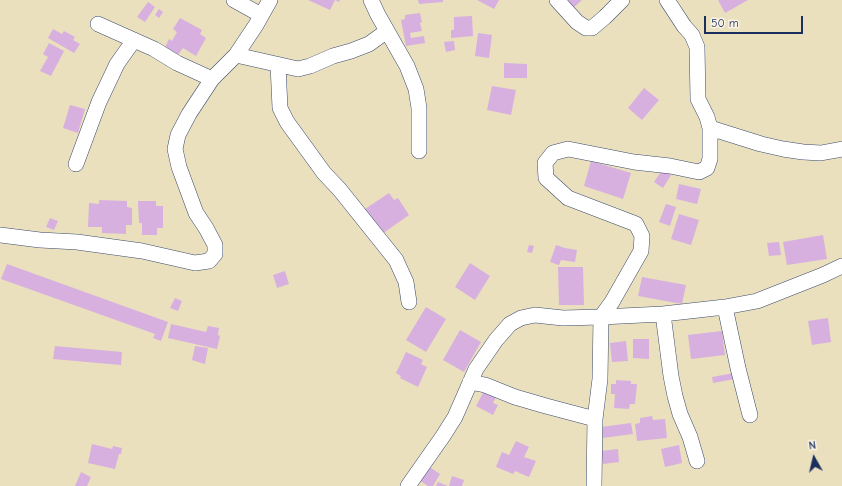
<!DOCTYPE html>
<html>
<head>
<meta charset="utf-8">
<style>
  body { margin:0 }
  #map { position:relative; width:842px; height:486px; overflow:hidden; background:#eae0bd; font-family:"Comic Neue",sans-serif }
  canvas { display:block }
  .north { position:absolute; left:794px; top:438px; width:40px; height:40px; -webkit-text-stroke:3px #fcf5e5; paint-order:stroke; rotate:352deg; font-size:11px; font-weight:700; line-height:16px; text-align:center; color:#1b2f5e }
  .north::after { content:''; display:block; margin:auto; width:14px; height:18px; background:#1b2f5e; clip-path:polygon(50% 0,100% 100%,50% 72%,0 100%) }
  .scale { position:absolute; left:704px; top:16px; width:99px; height:18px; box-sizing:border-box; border:2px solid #1b2f5e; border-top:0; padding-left:5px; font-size:12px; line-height:14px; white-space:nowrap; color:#1b2f5e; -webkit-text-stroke:3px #fcf5e5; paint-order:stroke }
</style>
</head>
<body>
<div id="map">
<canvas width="842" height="486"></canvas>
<div class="north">N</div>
<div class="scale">50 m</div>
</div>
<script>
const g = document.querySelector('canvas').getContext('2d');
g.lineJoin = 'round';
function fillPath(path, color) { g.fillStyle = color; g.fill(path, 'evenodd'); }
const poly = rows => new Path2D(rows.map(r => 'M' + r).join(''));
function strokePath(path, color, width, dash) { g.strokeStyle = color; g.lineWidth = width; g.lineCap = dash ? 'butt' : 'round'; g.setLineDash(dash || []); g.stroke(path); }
fillPath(poly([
  [308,0,340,0,339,2,335,0,330,10],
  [418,0,443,0,443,2,419,4],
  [477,0,499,0,494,9],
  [563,0,582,0,572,9],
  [718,0,748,0,725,13],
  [148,2,155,7,145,22,137,17],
  [159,9,163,12,159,18,155,15],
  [420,13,422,22,420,23,422,31,410,33,411,38,424,36,425,43,406,46,401,20,405,19,405,15],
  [472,16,473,36,451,38,451,30,454,30,454,17],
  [180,18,202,30,200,34,206,38,196,56,183,48,178,55,165,47,169,39,172,41,177,32,173,29],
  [53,29,62,34,64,31,75,37,73,40,80,44,74,53,48,38],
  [478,33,492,35,489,58,475,56],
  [454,41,455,50,446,52,444,42],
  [49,43,64,51,51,76,40,71,48,57,43,54],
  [504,63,527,64,527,78,504,78],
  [492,86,516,90,511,115,487,110],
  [644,88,659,100,642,120,628,108],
  [70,105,85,109,78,133,63,128],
  [591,161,631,173,623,199,584,186],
  [662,170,671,175,663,188,654,182],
  [679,184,701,189,697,204,676,199],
  [389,193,394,200,398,198,409,215,382,234,365,209],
  [99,200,127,201,127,207,132,208,132,225,126,225,126,234,102,233,102,227,88,227,89,203,99,204],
  [138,201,156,201,156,206,163,206,163,228,157,228,157,235,142,235,142,223,139,223],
  [666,204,676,207,670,226,659,222],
  [679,214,699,220,691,245,671,239],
  [50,218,58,221,54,230,46,227],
  [823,235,827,259,787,265,783,242],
  [779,242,781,255,769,256,767,243],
  [529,245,534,246,532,253,527,252],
  [556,245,565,248,577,250,575,262,561,260,559,265,550,262],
  [470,263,490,276,475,300,455,287],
  [7,264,168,322,161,341,153,338,155,334,1,279],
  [558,267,583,267,584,305,559,305],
  [285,271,289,284,277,288,273,275],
  [642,277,686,285,682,304,638,296],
  [175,298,182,301,178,311,170,308],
  [426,307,446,319,426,352,406,340],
  [828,318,831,342,812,345,808,321],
  [171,324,206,332,208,326,219,328,218,335,220,336,217,349,168,338],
  [460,330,481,342,464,372,443,360],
  [722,331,725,355,691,359,688,335],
  [633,339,649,339,649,359,633,358],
  [626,341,628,361,612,362,610,343],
  [55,346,122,352,121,365,53,359],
  [195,346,208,348,205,364,192,360],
  [406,352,423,360,421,364,427,367,418,387,400,378,401,376,396,373],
  [734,373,735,379,713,383,712,377],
  [616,380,631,381,631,384,637,384,635,404,630,404,629,409,614,408,615,394,611,394,611,384,616,384],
  [485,389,497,395,493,403,498,405,493,415,476,406],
  [652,416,653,420,665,419,667,438,637,441,635,424,640,423,640,418],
  [631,423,633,434,603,438,601,427],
  [516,441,529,447,524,457,536,461,529,477,515,471,513,474,496,467,502,452,509,455],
  [92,444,112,449,113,446,122,448,121,454,119,454,115,469,88,463],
  [679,445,682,463,665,467,661,449],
  [618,449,619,462,603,464,601,451],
  [428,466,440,474,433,486,428,486,419,480],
  [81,472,91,477,87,486,75,486],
  [452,476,464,480,462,486,449,486],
  [438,482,448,486,436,486]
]), '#d7b0e0');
const street = poly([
  [234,0,261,15],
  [371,0,378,15,407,66,416,89,419,108,419,151],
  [557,0,577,22,586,28,592,28,605,17,622,0],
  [98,24,154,49,177,63,212,79],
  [236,55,298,69,310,66,333,56,351,51,369,44,387,31],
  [278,65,280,108,287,122,324,173,340,190,396,260,406,282,409,302],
  [710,128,761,144,783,149,803,152,821,153,842,149],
  [76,164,99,102,117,64,134,40],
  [0,235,40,240,77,242,142,251,195,263,209,261,215,254,215,245,206,228,196,213,179,167,175,149,178,135,189,114,212,79,236,55,256,25,270,0],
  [725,307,738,368,750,415],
  [663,314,671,376,675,396,680,414,690,437,697,461],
  [470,382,485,385,515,397,546,406,595,419],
  [408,486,443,436,455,417,476,369,496,340,510,324,521,318,535,315,563,318,601,317,663,314,725,307,757,301,823,275,842,266],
  [594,486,595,419,600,379,601,317,612,302,641,251,642,236,636,224,568,198,546,178,545,163,553,153,568,149,634,162,670,166,699,172,707,168,710,159,710,128,707,117,698,99,697,47,692,35,684,26,667,0]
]);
strokePath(street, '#3a4a6c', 16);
strokePath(street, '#fff', 15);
</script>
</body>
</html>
